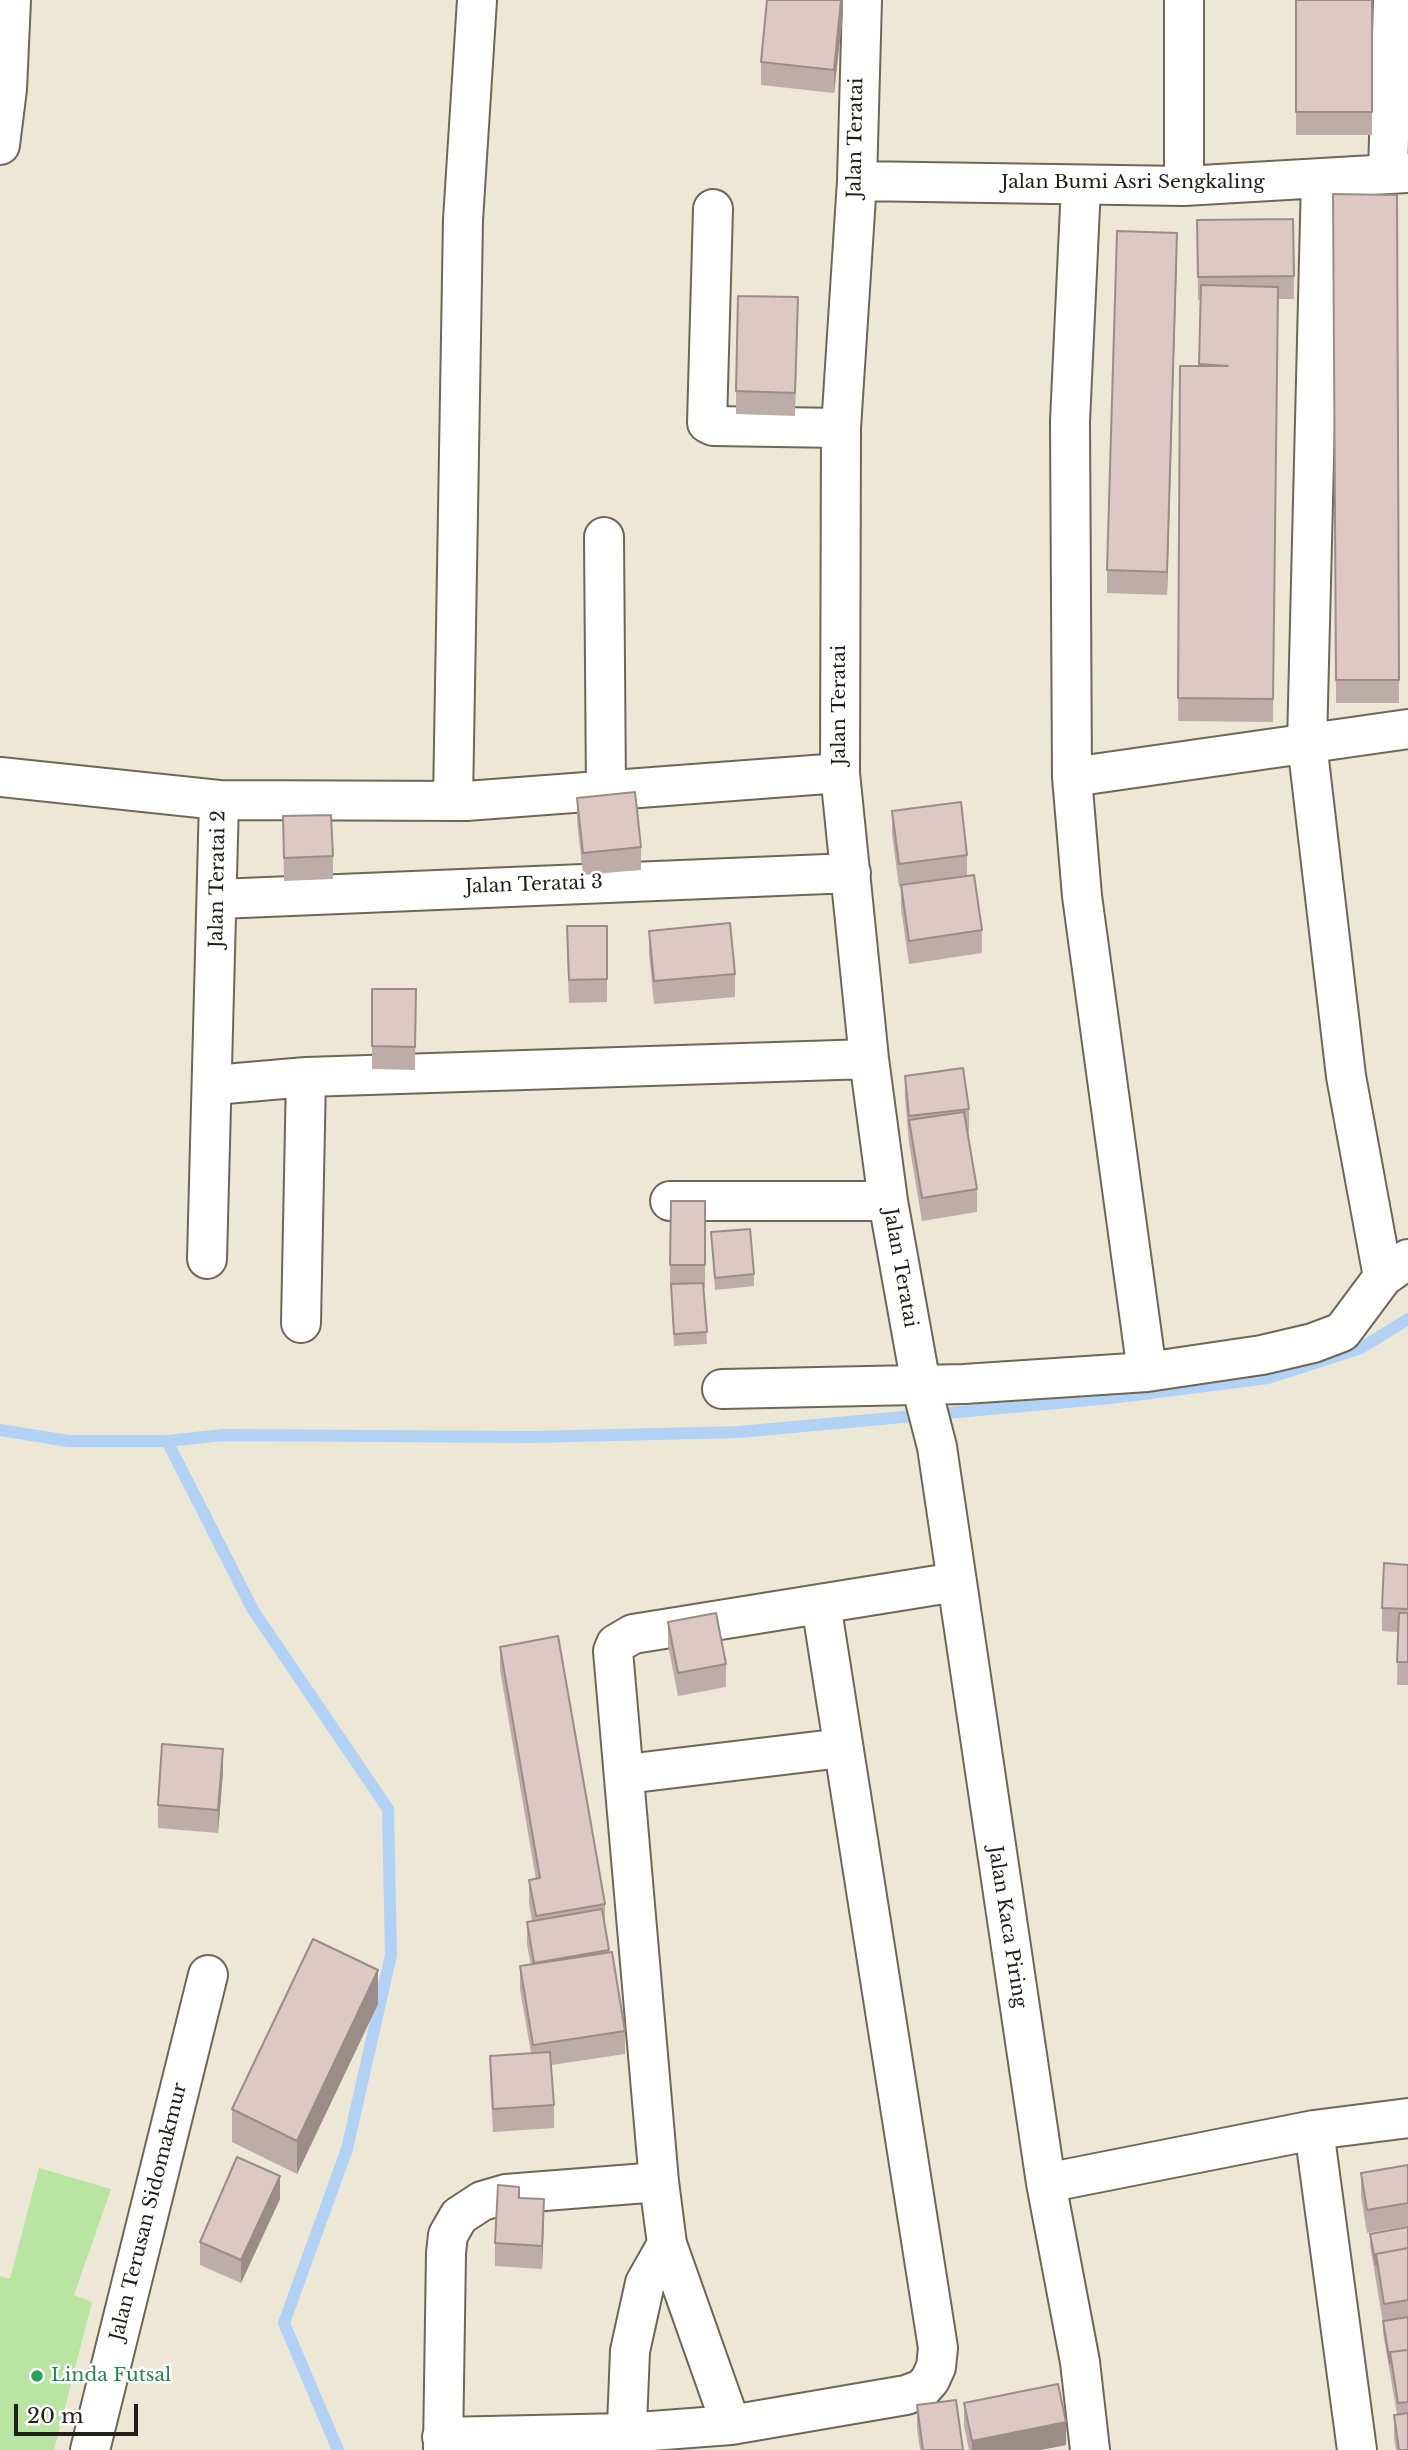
<!DOCTYPE html>
<html>
<head>
<meta charset="utf-8">
<style>
  body { margin:0 }
  #map { position:relative; width:1408px; height:2450px; overflow:hidden; background:#ede7d6; font-family:"Libre Baskerville",serif }
  canvas { display:block }
  .scale { position:absolute; left:14px; top:2404px; width:124px; height:32px; box-sizing:border-box; border:4px solid #211f18; border-top:0; padding-left:9px; font-size:21px; line-height:24px; white-space:nowrap; color:#211f18; -webkit-text-stroke:5px #fff; paint-order:stroke }
</style>
</head>
<body>
<div id="map">
<canvas width="1408" height="2450"></canvas>
<div class="scale">20 m</div>
</div>
<script>
const g = document.querySelector('canvas').getContext('2d');
g.lineJoin = 'round';
function fillPath(path, color) { g.fillStyle = color; g.fill(path, 'evenodd'); }
const poly = rows => new Path2D(rows.map(r => 'M' + r).join(''));
function strokePath(path, color, width, dash) { g.strokeStyle = color; g.lineWidth = width; g.lineCap = dash ? 'butt' : 'round'; g.setLineDash(dash || []); g.stroke(path); }
function label(font, color, halo, rows, align = 'center') {
  g.font = font + ' "Libre Baskerville",serif'; g.lineWidth = 5; g.setLineDash([]); g.textBaseline = 'middle'; g.strokeStyle = halo; g.fillStyle = color; for (const [text, x, y, turn = 0] of rows) {
    g.save(); g.translate(x, y); g.rotate((+turn || 0) * Math.PI / 180); g.textAlign = isNaN(turn) ? turn : align; if (halo) g.strokeText(text, 0, 0); g.fillText(text, 0, 0); g.restore();
  }
}
fillPath(poly([
  [39,2168,111,2189,74,2295,92,2302,54,2450,0,2450,0,2276,10,2279]
]), '#b9e4a1');
strokePath(poly([
  [0,1430,68,1441,167,1441,223,1435,531,1437,739,1432,1111,1398,1268,1378,1361,1348,1408,1319],
  [167,1441,253,1610,388,1809,391,1955,347,2149,284,2323,338,2450]
]), '#b1d2f5', 12);
const minor = poly([
  [862,0,857,181,841,428,840,773,869,1059,888,1201,921,1385,937,1447,1046,2183,1080,2362,1090,2450],
  [1184,0,1184,186],
  [0,145,7,89,11,0],
  [1388,173,1393,0],
  [1321,179,1307,743,1346,1076,1383,1277],
  [857,181,1184,186,1408,173],
  [1081,185,1070,421,1072,777,1082,896,1147,1372],
  [713,209,707,423,713,426,841,428],
  [604,537,606,792],
  [0,777,219,800],
  [1072,777,1408,729],
  [453,801,463,220,477,0],
  [218,899,851,873],
  [214,1085,306,1077,869,1059],
  [670,1201,888,1201],
  [207,1259,219,800,466,801,840,773],
  [301,1323,306,1077],
  [722,1389,964,1384,1147,1372,1262,1355,1313,1343,1342,1332,1383,1277,1408,1259],
  [626,1774,842,1748],
  [1314,2130,1357,2450],
  [1046,2183,1314,2130,1408,2118],
  [667,2244,731,2425],
  [442,2437,625,2433,731,2425,906,2395,922,2389,930,2380,936,2367,938,2348,821,1604],
  [90,2450,208,1975],
  [443,2450,446,2253,448,2235,459,2216,482,2201,506,2194,659,2182],
  [626,2450,630,2351,645,2283,667,2244,659,2182,613,1651,616,1644,633,1634,956,1582]
]);
strokePath(minor, '#6d6758', 42);
strokePath(minor, '#fff', 38);
fillPath(poly([
  [843,0,843,13,834,93,761,85,761,62],
  [1296,0,1372,0,1372,135,1296,135],
  [1333,194,1397,195,1399,703,1336,703],
  [1293,219,1294,299,1278,299,1273,722,1178,721,1180,366,1199,366,1200,300,1198,300,1197,220],
  [1177,256,1167,595,1107,593,1107,570],
  [798,320,795,416,736,414,736,391],
  [577,798,641,847,641,870,583,875,577,821],
  [892,811,967,855,967,876,982,930,982,953,909,964,901,908,901,886,899,887,892,834],
  [283,816,333,856,333,879,284,881],
  [607,926,607,1002,569,1003,567,949],
  [649,931,735,974,735,997,654,1004,649,954],
  [372,989,416,989,415,1070,372,1069],
  [905,1076,969,1109,969,1132,968,1132,977,1189,977,1212,922,1221,909,1143,905,1099],
  [671,1201,705,1201,705,1288,704,1288,707,1344,674,1346,671,1288,670,1288],
  [711,1232,754,1274,754,1286,715,1290],
  [1408,1565,1408,1685,1397,1685,1398,1632,1382,1631,1382,1608],
  [668,1622,726,1664,726,1687,678,1696,668,1645],
  [500,1647,605,1904,605,1927,609,1952,625,2031,625,2054,551,2065,554,2105,554,2128,493,2132,490,2079,490,2056,531,2053,520,1989,520,1966,531,1965,527,1945,527,1922,532,1921,529,1903,529,1880,536,1879,500,1670],
  [223,1772,218,1833,158,1828,158,1805],
  [378,2004,297,2174,232,2142,232,2109],
  [1408,2165,1408,2226,1367,2233,1361,2196,1361,2173],
  [519,2198,544,2222,542,2269,495,2266,495,2243],
  [280,2199,241,2283,200,2265,200,2242],
  [1408,2227,1408,2450,1396,2450,1394,2438,1394,2415,1397,2414,1383,2333,1383,2323,1370,2245,1370,2234],
  [964,2403,1066,2445,1040,2450,969,2450,964,2426],
  [917,2405,963,2450,920,2450,917,2428]
]), '#beaca8');
fillPath(poly([
  [841,0,843,0,843,13,834,93,834,70],
  [1177,233,1177,256,1167,595,1167,572],
  [223,1749,223,1772,218,1833,218,1810],
  [378,1970,378,2004,297,2174,297,2141],
  [280,2176,280,2199,241,2283,241,2260],
  [544,2199,544,2222,542,2269,542,2246],
  [1066,2422,1066,2445,1040,2450,972,2450,972,2441]
]), '#9b8c88');
const building = poly([
  [767,0,841,0,834,70,761,62,767,0],
  [1296,0,1372,0,1372,112,1296,112,1296,0],
  [1333,194,1397,195,1399,680,1336,680,1333,194],
  [1293,219,1294,276,1198,277,1197,220,1293,219],
  [1117,231,1177,233,1167,572,1107,570,1117,231],
  [1201,285,1278,287,1273,699,1178,698,1180,366,1228,366,1199,364,1201,285],
  [738,296,798,297,795,393,736,391,738,296],
  [635,792,641,847,583,853,577,798,635,792],
  [961,802,967,855,899,864,892,811,961,802],
  [331,815,333,856,284,858,283,816,331,815],
  [974,875,982,930,909,941,901,885,974,875],
  [730,923,735,974,654,981,649,931,730,923],
  [567,926,607,926,607,979,569,980,567,926],
  [372,989,416,989,415,1047,372,1046,372,989],
  [963,1068,969,1109,909,1116,905,1076,963,1068],
  [964,1112,977,1189,922,1198,909,1120,964,1112],
  [671,1201,705,1201,705,1265,670,1265,671,1201],
  [750,1229,754,1274,715,1278,711,1232,750,1229],
  [703,1283,707,1332,674,1334,671,1284,703,1283],
  [1384,1563,1408,1565,1408,1609,1382,1608,1384,1563],
  [716,1613,726,1664,678,1673,668,1622,716,1613],
  [1399,1613,1408,1613,1408,1662,1397,1662,1399,1613],
  [558,1636,605,1904,536,1916,529,1880,540,1878,500,1647,558,1636],
  [162,1744,223,1749,218,1810,158,1805,162,1744],
  [602,1909,609,1950,534,1963,527,1922,602,1909],
  [313,1939,378,1970,297,2141,232,2109,313,1939],
  [612,1952,625,2031,533,2045,520,1966,612,1952],
  [550,2052,554,2105,493,2109,490,2056,550,2052],
  [237,2157,280,2176,241,2260,200,2242,237,2157],
  [1408,2165,1408,2203,1367,2210,1361,2173,1408,2165],
  [498,2185,519,2187,519,2198,544,2199,542,2246,495,2243,498,2185],
  [1408,2227,1408,2248,1376,2254,1376,2265,1370,2234,1408,2227],
  [1408,2248,1408,2300,1384,2304,1376,2254,1408,2248],
  [1408,2317,1408,2350,1390,2352,1390,2363,1383,2321,1408,2317],
  [1408,2350,1408,2402,1398,2403,1390,2352,1408,2350],
  [1058,2384,1066,2422,972,2441,964,2403,1058,2384],
  [956,2400,963,2450,923,2450,917,2405,956,2400],
  [1408,2413,1408,2450,1399,2450,1394,2415,1408,2413]
]);
fillPath(building, '#ddc8c3');
strokePath(building, '#9b8c88', 2);
for (const [x, y, r, color] of [
  [37,2376,7,"#2e9e5b"]
]) { const dot = new Path2D(); dot.arc(x, y, r, 0, 2 * Math.PI); g.fillStyle = color; g.fill(dot); strokePath(dot, '#fff', 2.5); }
label('19px', '#211f18', '#fff', [
  ["Jalan Teratai",856,138,-89],
  ["Jalan Bumi Asri Sengkaling",1133,183],
  ["Jalan Teratai",840,705,-90],
  ["Jalan Teratai 2",218,879,-89],
  ["Jalan Teratai 3",534,885,-2],
  ["Jalan Teratai",900,1268,80],
  ["Jalan Kaca Piring",1007,1927,81],
  ["Jalan Terusan Sidomakmur",149,2212,-76]
]);
label('19px', '#27864d', '#fff', [
  ["Linda Futsal",51,2376]
], 'left');
</script>
</body>
</html>
